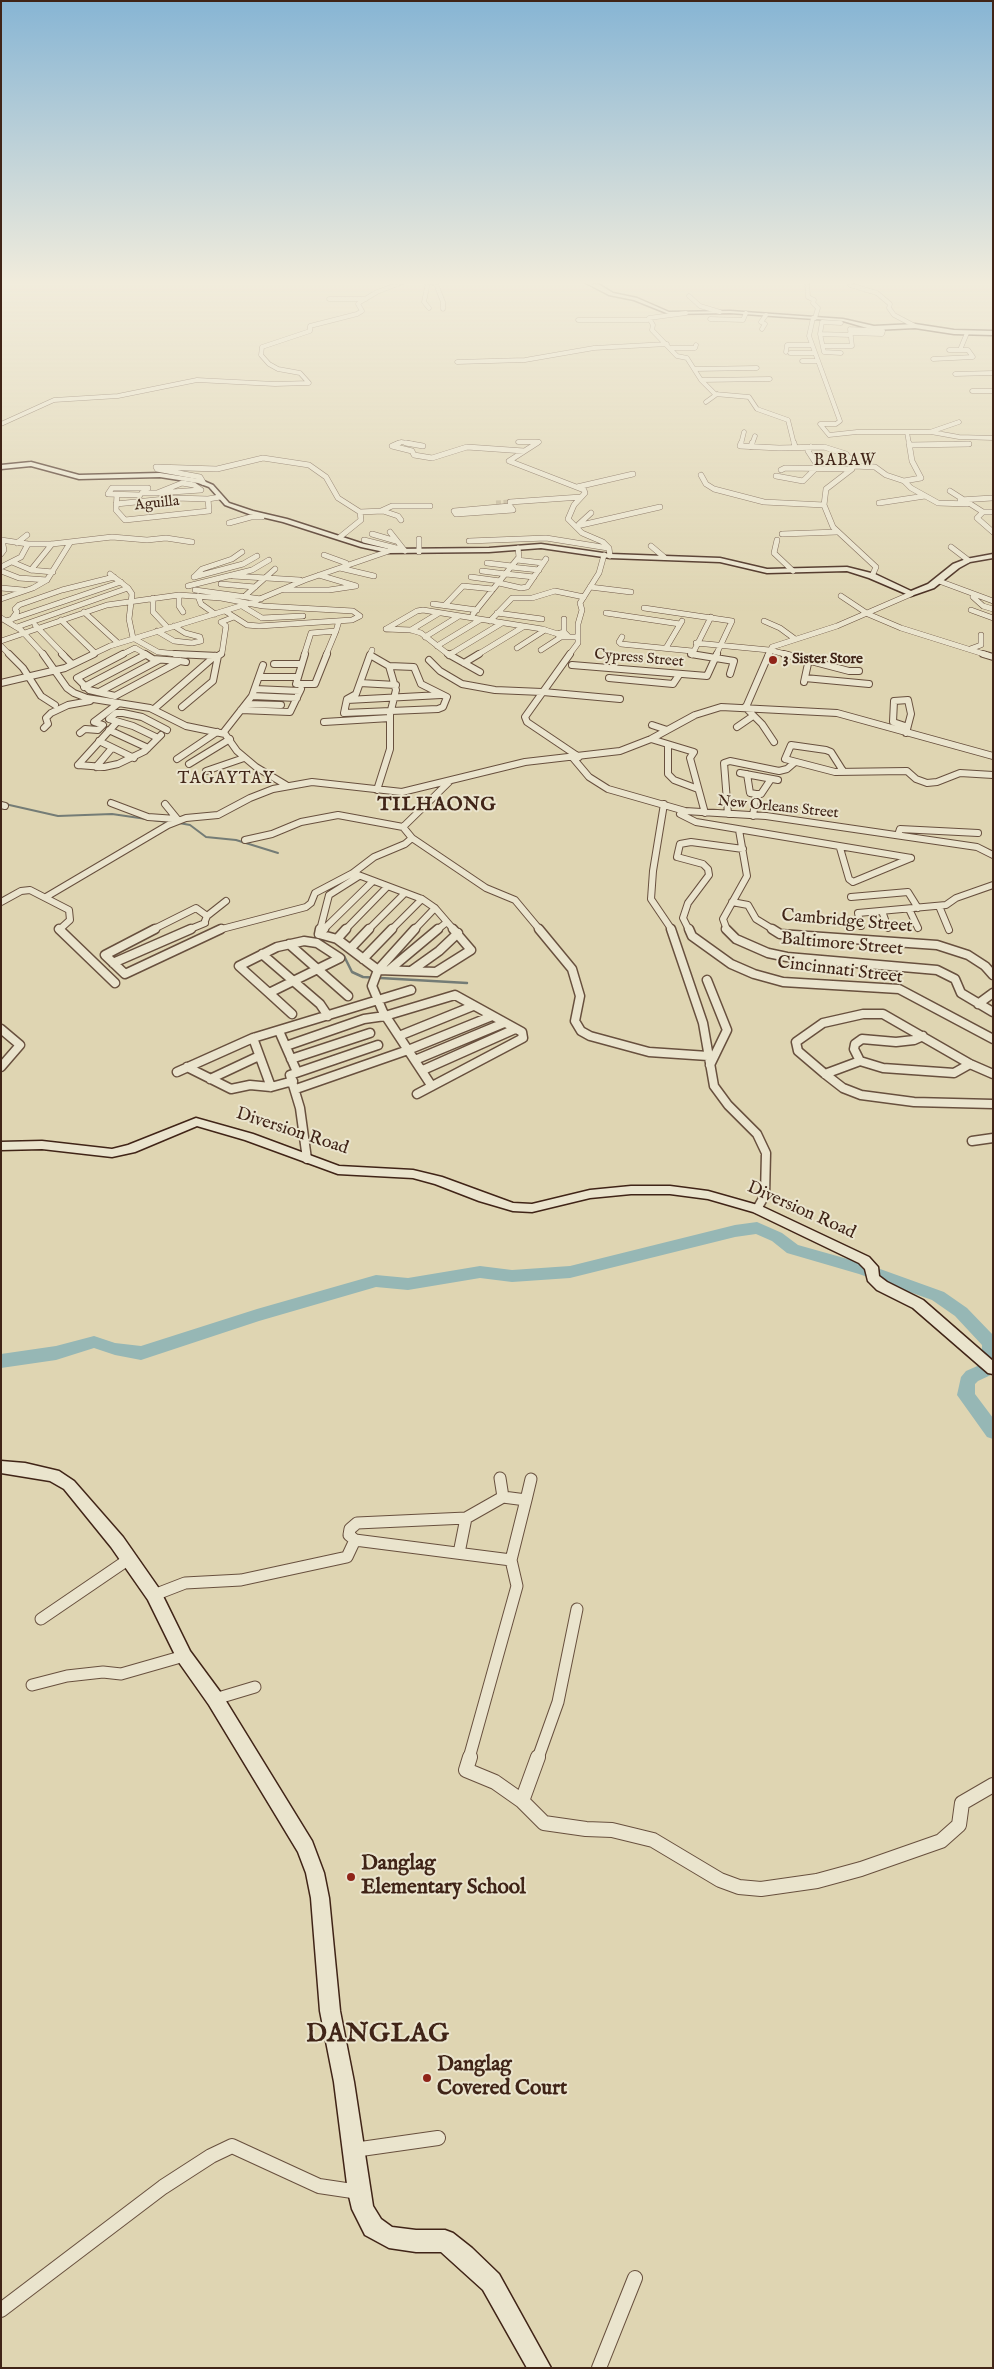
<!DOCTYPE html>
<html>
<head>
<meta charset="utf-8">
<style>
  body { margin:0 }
  #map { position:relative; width:994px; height:2369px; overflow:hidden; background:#dfd5b2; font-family:"IM FELL English",serif }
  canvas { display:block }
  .frame { position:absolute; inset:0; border:2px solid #402417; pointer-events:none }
</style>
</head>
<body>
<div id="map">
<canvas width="994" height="2369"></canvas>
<div class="frame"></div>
</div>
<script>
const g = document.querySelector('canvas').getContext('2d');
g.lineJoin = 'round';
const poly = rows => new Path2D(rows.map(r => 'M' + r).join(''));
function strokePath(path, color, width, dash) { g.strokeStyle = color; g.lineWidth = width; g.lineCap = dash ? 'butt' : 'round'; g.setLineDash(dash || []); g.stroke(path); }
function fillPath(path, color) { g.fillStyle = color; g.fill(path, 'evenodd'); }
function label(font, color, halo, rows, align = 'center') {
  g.font = font + ' "IM FELL English",serif'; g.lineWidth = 4; g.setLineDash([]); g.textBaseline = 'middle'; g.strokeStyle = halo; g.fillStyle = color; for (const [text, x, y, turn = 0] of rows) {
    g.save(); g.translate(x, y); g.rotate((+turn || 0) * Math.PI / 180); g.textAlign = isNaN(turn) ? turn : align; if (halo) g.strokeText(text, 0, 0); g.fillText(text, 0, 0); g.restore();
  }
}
strokePath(poly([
  [5,804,58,816,112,814,167,822],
  [179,823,190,825,206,837,236,840,278,853]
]), '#747c76', 2);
strokePath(poly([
  [344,956,352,972,363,977,467,983]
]), '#747c76', 2.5);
strokePath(poly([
  [990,1343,993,1346]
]), '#747c76', 3);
fillPath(poly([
  [757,1222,782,1233,798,1245,869,1265,944,1292,967,1308,993,1335,993,1374,978,1381,975,1384,975,1394,993,1418,993,1439,987,1437,957,1395,961,1377,966,1371,982,1364,982,1345,955,1316,932,1300,859,1274,787,1253,772,1241,756,1234,735,1237,570,1278,512,1282,480,1278,408,1290,376,1287,259,1321,141,1360,115,1355,94,1348,56,1360,1,1368,1,1354,56,1346,94,1336,115,1343,141,1346,257,1309,376,1275,408,1278,480,1266,512,1270,570,1266,735,1225,757,1222]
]), '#96b7b5');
strokePath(poly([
  [496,503,510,502]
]), '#bfb293', 5, [5, 2.5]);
const streetFar5 = poly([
  [428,282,424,302,429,308],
  [430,282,436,284,443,302,443,309],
  [807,282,808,297,814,300,813,303,818,308,815,318],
  [851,282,850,285,877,293,890,304,889,308,894,315,915,326],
  [689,296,700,306,720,312],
  [329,299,366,299],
  [686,313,649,318,653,325,652,330,677,356,687,358,701,380,715,394,749,397,757,409,788,420,794,444],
  [813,318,809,336,840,421,836,424,820,424,829,435],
  [710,319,743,320,746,313],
  [578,320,648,320],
  [841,323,822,322,820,334,824,352,841,353],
  [762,329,765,324,761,322,766,315],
  [850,329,883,331,882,334,850,333],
  [820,334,850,335],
  [823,346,852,346,850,329],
  [671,348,695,348,696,345],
  [960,350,967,333],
  [786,352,787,345,812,345],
  [790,353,814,353],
  [933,359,973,357,968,350,949,350],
  [802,361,817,361],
  [457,362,525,360,594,348,667,344],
  [695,369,757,368],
  [955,374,993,373],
  [701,380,770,379],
  [972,391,993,391],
  [706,402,717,394],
  [1,424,54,400,118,396,197,380,275,384,309,383,300,373,278,369,269,364,261,355,262,347,310,331,310,326,357,314,362,311,358,304,360,302,377,292,403,282],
  [907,432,909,444],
  [931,432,959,437,993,438],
  [829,435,857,432,930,432,959,422],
  [518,442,539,442],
  [396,444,401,442,413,444],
  [535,444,539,442],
  [741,444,744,432],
  [752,444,755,436],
  [955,444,969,444]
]);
const streetFar4 = poly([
  [399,443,392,446,412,451,414,455,432,458,467,447,524,451],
  [406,443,423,446],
  [537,443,509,461,584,490,585,493,574,505,568,519,582,533,603,542,609,548,610,556],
  [741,443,740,446,779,448,824,447,846,454,853,464,852,469,826,489,824,505,833,527,876,567,872,576],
  [794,443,795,447],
  [909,443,912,461,921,478,904,481,911,488,938,503,968,504],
  [910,445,969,444],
  [751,447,752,443],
  [811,447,808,451,817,465],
  [854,466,875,467,886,475,904,481],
  [781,470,785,468,852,469],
  [701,475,706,484,714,489,764,502,824,505],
  [776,476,803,481,815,469],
  [203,482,200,477,157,469,156,467,217,469,263,458,309,465,326,477,338,498,360,512,383,511,398,516,401,520],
  [182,483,194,485,201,490,157,493,182,483],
  [577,487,633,474],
  [950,491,983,512],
  [142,493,157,493],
  [117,495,116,510,125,520,209,511,208,499],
  [140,495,108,494,112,488,148,488],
  [960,500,992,498],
  [510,502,581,497],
  [879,503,925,496],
  [116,504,175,498,208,499,220,497],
  [510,506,513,510,456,514,454,511,510,506],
  [381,511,392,506,430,506],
  [993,512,983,512,977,518,993,532],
  [229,523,251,517,262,517],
  [579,524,591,513],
  [577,526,660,507],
  [390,532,405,551],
  [372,534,396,541],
  [782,534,837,532],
  [340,537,361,520,360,512],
  [419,539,419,552],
  [1,540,28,544,52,544,112,537,147,540,166,538,192,542],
  [364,540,404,550],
  [777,540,774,553,793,571],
  [469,541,546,538,608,548],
  [17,543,27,535],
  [651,546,664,557],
  [951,547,968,560],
  [1,554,4,550,2,540],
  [324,555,346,563],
  [517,560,543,563],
  [12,562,31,570,53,572],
  [487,563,512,566],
  [1,567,21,557,28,544],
  [511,567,539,570],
  [340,568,374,576],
  [31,570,52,544],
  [1,571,19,578,47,580],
  [482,571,506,574],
  [110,574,128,588,132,594,129,619,133,638,158,652,186,655],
  [506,574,534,577],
  [233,576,300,580],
  [194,577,243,564,257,556],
  [194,577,202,569,232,559,242,552],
  [471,577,500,581],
  [939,581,993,601],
  [499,583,521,588,527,587,546,559],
  [221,584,255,587],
  [188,586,252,570,269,560],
  [590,587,631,592],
  [1,588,23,590],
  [195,590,261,599],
  [284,590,329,590,356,586,319,575],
  [179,595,179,606,183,612],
  [246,595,275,569],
  [198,596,201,604,215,614],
  [841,596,868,614,901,628,987,655],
  [973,597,983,606,993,609],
  [153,598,153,612,168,628],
  [1,599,33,588,47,580,70,543],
  [433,604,477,610],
  [445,605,463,586,493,589],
  [242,606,262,618,303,616],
  [644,608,732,621,716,655],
  [971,610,993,618],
  [84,612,118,643],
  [497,613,542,619],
  [606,613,680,624],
  [473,614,519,557,518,548],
  [1,618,21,630,44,655],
  [12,619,17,612,15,609,19,605,62,590,114,577],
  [564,619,564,632],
  [61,620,95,653],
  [6,621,121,582],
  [490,621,512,598,532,598,555,591,584,597],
  [764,621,780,628,795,639],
  [35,625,64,655],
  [17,627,128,588],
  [386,629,417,611,423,610,542,629,558,634],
  [386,629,411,630,421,633,449,655],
  [411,630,439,613],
  [157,631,174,641,192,643,201,641,200,637,185,633,174,626],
  [336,631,339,621],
  [568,636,564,632,557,634,561,637,578,637],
  [425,637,459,616],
  [622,637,619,642,621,644,692,651],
  [1,641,107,605,179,595,221,598,263,606,353,611,360,616,352,620,259,626,247,625,225,611],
  [696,643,769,650,789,655],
  [1,646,10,655],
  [437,646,480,620],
  [517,648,545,630],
  [666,648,682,621],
  [970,649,981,645,981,635],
  [541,650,561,637],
  [91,655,110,646,250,603,305,580,389,551],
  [121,655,135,648,147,655],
  [219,655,222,653,226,626,221,622,234,617],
  [304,655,311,633,336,631],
  [326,655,336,631],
  [370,655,372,650],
  [449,655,502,623],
  [477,655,523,627],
  [569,655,578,643,578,624,582,610,580,603,599,573,604,555],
  [692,655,711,617],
  [768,655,772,647,837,626,911,594]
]);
const streetFar3 = poly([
  [9,654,23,668,41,696,55,705],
  [43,654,67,688,74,693,87,698,150,708,186,726,225,734,237,751,256,767,286,785],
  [62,654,72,664],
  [123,654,77,678,89,690,115,696,180,661],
  [145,654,153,659,180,661],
  [175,654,218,656],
  [305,654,296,684,315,684,327,654],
  [448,654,480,672],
  [570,654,525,717,527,722,579,757],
  [691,654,734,661,730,674],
  [784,654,849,671,859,671],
  [983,654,993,657],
  [370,655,389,666,414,667,421,684,447,697,443,707,438,709,344,713,347,699,356,694,370,655],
  [449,655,451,654],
  [429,660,440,671,462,684,495,690,542,692],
  [180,661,186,662],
  [464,663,479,654],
  [274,664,302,664],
  [572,665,707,676,717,654],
  [260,677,298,677],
  [609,678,673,684,679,675],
  [805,678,869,684],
  [804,682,809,659],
  [1,683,65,668,94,654],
  [360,683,396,685],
  [84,687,145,655],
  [255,689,300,691],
  [99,692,159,660],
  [543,692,620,699],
  [252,696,297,698],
  [347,700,441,695],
  [247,704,281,705],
  [182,707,213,681,218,656,221,654],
  [745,707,762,724,774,742],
  [746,707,769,654],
  [154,709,215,656],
  [241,710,290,712,301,689],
  [324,722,390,718],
  [652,725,667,730],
  [905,726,893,722,894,701,908,700,911,714,906,733],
  [737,727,753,716],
  [44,728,48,724,46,718,51,713,68,705,90,701],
  [109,730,148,748],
  [80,733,85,729,98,730,103,725,94,722,119,703],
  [223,733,252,696,263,665],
  [158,738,133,726,109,719,116,713,123,713,142,717,167,730],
  [651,739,694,752,690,758,705,813],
  [99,741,134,758],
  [668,745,668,774,674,780,698,789],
  [573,758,589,777,608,789,685,811,766,816,977,847,993,855],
  [177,759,217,732],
  [189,764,230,739],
  [78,765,104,767,118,764,145,751,161,735],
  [78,765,117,722],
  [96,767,112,748],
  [206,771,244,758],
  [843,771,831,752,826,750,791,745,785,759,835,772,907,771,916,779,927,783,937,782,960,773,993,775],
  [740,773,778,780],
  [747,774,750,793,756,794],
  [377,790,390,749,390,714,396,690,389,666],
  [111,803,148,817,176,819],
  [165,804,178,820],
  [664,804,653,871,651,899,672,930],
  [1,805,5,806],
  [680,814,696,822,911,858],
  [728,814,724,763,730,761,779,771,787,769,794,763],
  [753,816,756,794,761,794,771,779],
  [403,827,449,782],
  [898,835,900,829,978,833],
  [245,840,272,834,301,822,338,815,403,827,412,838,486,888,515,900,540,930],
  [840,848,849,879,853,882,911,858],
  [353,873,422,899,435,908,454,930],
  [46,897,168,825,186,818,218,815,250,798,273,789,312,782,402,792,525,762,620,751,651,739,695,715,721,707,837,713,993,756],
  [851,897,908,892,918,908],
  [1,902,21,891,30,890,69,910,70,920,59,930],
  [732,902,748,905,756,919,774,930],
  [939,906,949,930],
  [909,909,918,928],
  [882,911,888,928],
  [205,921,207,916,226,901],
  [861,926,858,913,946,905,956,898,993,885],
  [152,930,196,908,207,916],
  [188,930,205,923],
  [218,930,306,907,311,903,315,893,353,873,374,857,405,844,412,838],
  [320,930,329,895,359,876],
  [323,930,372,882],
  [345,930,387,887],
  [368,930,405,893],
  [391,930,422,899],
  [414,930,435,908],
  [437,930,447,922],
  [689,930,683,918,688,903,709,875,708,869,703,864,677,857,680,844,691,842,743,849],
  [727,930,723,919,747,876,739,830]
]);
const streetFar2 = poly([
  [59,929,115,983],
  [155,929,105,955,125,974,221,929],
  [415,929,378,970,372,986,383,1012,431,1085],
  [539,929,572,969,580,996,575,1021,581,1031,590,1036,649,1052,708,1056],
  [671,929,703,1023,714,1086,728,1105,757,1134,766,1153,765,1195,757,1209],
  [689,929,692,936,731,964,754,974,783,982,899,989,993,1039],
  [726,929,736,939,768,953,787,957,937,970,955,979,961,993,993,1012],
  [772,929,780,934,937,945,968,955,985,966,993,975],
  [321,932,324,929],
  [319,934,337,939,378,970,436,972,471,950,453,929],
  [319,934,320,929],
  [337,939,346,929],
  [304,941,317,943,340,958,269,993,239,966,277,947,304,941],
  [289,944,348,996],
  [351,948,369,929],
  [262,954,320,1004,328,1016],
  [363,959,392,929],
  [113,963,191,929],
  [389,970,438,929],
  [411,971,439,951,458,933],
  [707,980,727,1030,710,1065],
  [269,993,292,1014],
  [978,1004,993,993],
  [1,1029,20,1045,1,1067],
  [279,1031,297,1072],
  [399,1036,473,1006],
  [923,1036,914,1040,896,1042,862,1039,855,1044,854,1049,860,1061,883,1068,954,1073,970,1064],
  [253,1038,271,1087],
  [286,1046,364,1019,385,1016,455,995,522,1032,523,1038,417,1094],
  [291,1059,370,1033],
  [415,1060,504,1023],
  [187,1067,231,1089,250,1085,271,1087,293,1081],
  [423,1070,515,1029],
  [177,1072,253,1038,411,990],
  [825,1074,860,1061],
  [993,1074,970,1064,883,1014,863,1014,823,1023,796,1042,798,1051,825,1074,843,1088,861,1095,914,1102,993,1104],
  [210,1079,259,1056],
  [296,1089,408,1050,492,1016],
  [972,1141,993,1138],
  [307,1159,300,1108,290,1075,378,1045]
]);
const streetFar1 = poly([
  [500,1478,503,1497],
  [503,1497,526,1500,511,1560,355,1540,349,1535,350,1529,357,1523,466,1518,503,1497],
  [526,1500,531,1479],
  [459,1553,466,1518],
  [154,1595,185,1583,241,1580,347,1557,355,1540],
  [41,1619,129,1559],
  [32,1685,67,1676,103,1672,121,1674,184,1656],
  [215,1699,255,1687],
  [469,1758,517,1586,511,1560],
  [538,1758,558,1702,577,1609]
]);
const street = poly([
  [470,1757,466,1770,495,1782,522,1801,544,1823,586,1829,612,1830,653,1840,720,1880,739,1887,761,1889,817,1881,861,1869,941,1841,959,1825,962,1803,993,1785],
  [522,1801,538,1757],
  [354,2150,438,2138],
  [1,2310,163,2187,211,2156,232,2146,319,2186,359,2192],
  [599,2368,635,2278]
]);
const secondary = poly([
  [584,282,600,285,613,293,637,298,669,312,730,311,843,319,874,326,915,324,954,330,993,331,993,335,954,334,915,328,874,330,843,321,730,313,669,314,634,300,609,295,584,282],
  [31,462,79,475,160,473,199,479,213,485,229,503,253,511,287,519,364,544,389,549,489,548,541,544,610,554,720,558,767,569,847,567,875,574,911,591,928,584,953,564,966,559,993,554,993,558,970,562,959,568,934,588,911,596,869,578,847,571,767,573,720,562,610,558,541,548,489,552,389,553,361,547,283,522,249,514,225,505,209,487,198,483,160,477,79,479,31,466,1,469,1,465,31,462],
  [196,1118,253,1134,339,1166,413,1170,442,1177,513,1203,532,1204,590,1190,631,1186,670,1186,708,1191,761,1206,869,1257,878,1267,879,1276,887,1282,923,1300,993,1361,993,1374,988,1373,913,1308,877,1290,868,1281,865,1269,859,1263,753,1212,708,1199,670,1194,631,1194,590,1198,532,1212,513,1211,479,1201,435,1184,413,1178,338,1174,245,1140,197,1126,135,1152,112,1157,42,1149,1,1150,1,1142,42,1141,112,1149,128,1145,196,1118],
  [1,1461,25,1463,59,1471,74,1481,123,1537,160,1590,190,1651,221,1693,312,1841,324,1873,329,1898,340,2011,354,2082,373,2206,381,2219,392,2227,416,2230,445,2230,453,2233,472,2248,499,2274,551,2368,527,2368,483,2290,441,2252,416,2252,389,2248,365,2235,352,2209,348,2192,334,2082,320,2011,311,1898,306,1873,298,1852,209,1705,178,1661,148,1600,111,1547,64,1489,50,1481,1,1473,1,1461]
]);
strokePath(streetFar5, '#68503e', 5);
strokePath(streetFar4, '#68503e', 6);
strokePath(streetFar3, '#68503e', 8);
strokePath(streetFar2, '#68503e', 11);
strokePath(streetFar1, '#68503e', 13);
strokePath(street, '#68503e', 16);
strokePath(secondary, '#402417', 3);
strokePath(streetFar5, '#eae4cd', 4);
strokePath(streetFar4, '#eae4cd', 5);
strokePath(streetFar3, '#eae4cd', 6);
strokePath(streetFar2, '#eae4cd', 8);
strokePath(streetFar1, '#eae4cd', 11);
strokePath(street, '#eae4cd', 14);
fillPath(secondary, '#eae4cd');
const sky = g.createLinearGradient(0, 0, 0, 614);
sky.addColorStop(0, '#87b5d4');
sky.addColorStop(0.46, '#f1ecdc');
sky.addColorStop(1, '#f1ecdc00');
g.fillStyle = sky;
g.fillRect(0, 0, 994, 614);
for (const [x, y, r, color] of [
  [773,660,5,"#8f2418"],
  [351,1877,5,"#8f2418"],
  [427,2078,5,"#8f2418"]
]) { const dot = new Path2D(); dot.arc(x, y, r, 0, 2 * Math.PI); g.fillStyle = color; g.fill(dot); strokePath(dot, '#eae4cd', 2); }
label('15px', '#402417', '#eae4cd', [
  ["Aguilla",157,504,-6],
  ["Cypress Street",639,659,5],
  ["New Orleans Street",778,808,6]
]);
label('bold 15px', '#402417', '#eae4cd', [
  ["3 Sister Store",783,660]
], 'left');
g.letterSpacing = '1px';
label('16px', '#402417', '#eae4cd', [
  ["BABAW",845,462],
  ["TAGAYTAY",226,780]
]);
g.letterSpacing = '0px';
label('18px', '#402417', '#eae4cd', [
  ["Cambridge Street",847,922,5],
  ["Baltimore Street",842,945,5],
  ["Cincinnati Street",840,971,7],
  ["Diversion Road",292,1132,18],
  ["Diversion Road",801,1211,24]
]);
g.letterSpacing = '1px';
label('bold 19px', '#402417', '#eae4cd', [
  ["TILHAONG",437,806]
]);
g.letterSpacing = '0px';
label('bold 21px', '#402417', '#eae4cd', [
  ["Danglag",361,1865],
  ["Elementary School",361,1889],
  ["Danglag",437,2066],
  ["Covered Court",437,2090]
], 'left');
g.letterSpacing = '1px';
label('bold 26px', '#402417', '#eae4cd', [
  ["DANGLAG",378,2036]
]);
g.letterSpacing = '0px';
</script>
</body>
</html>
